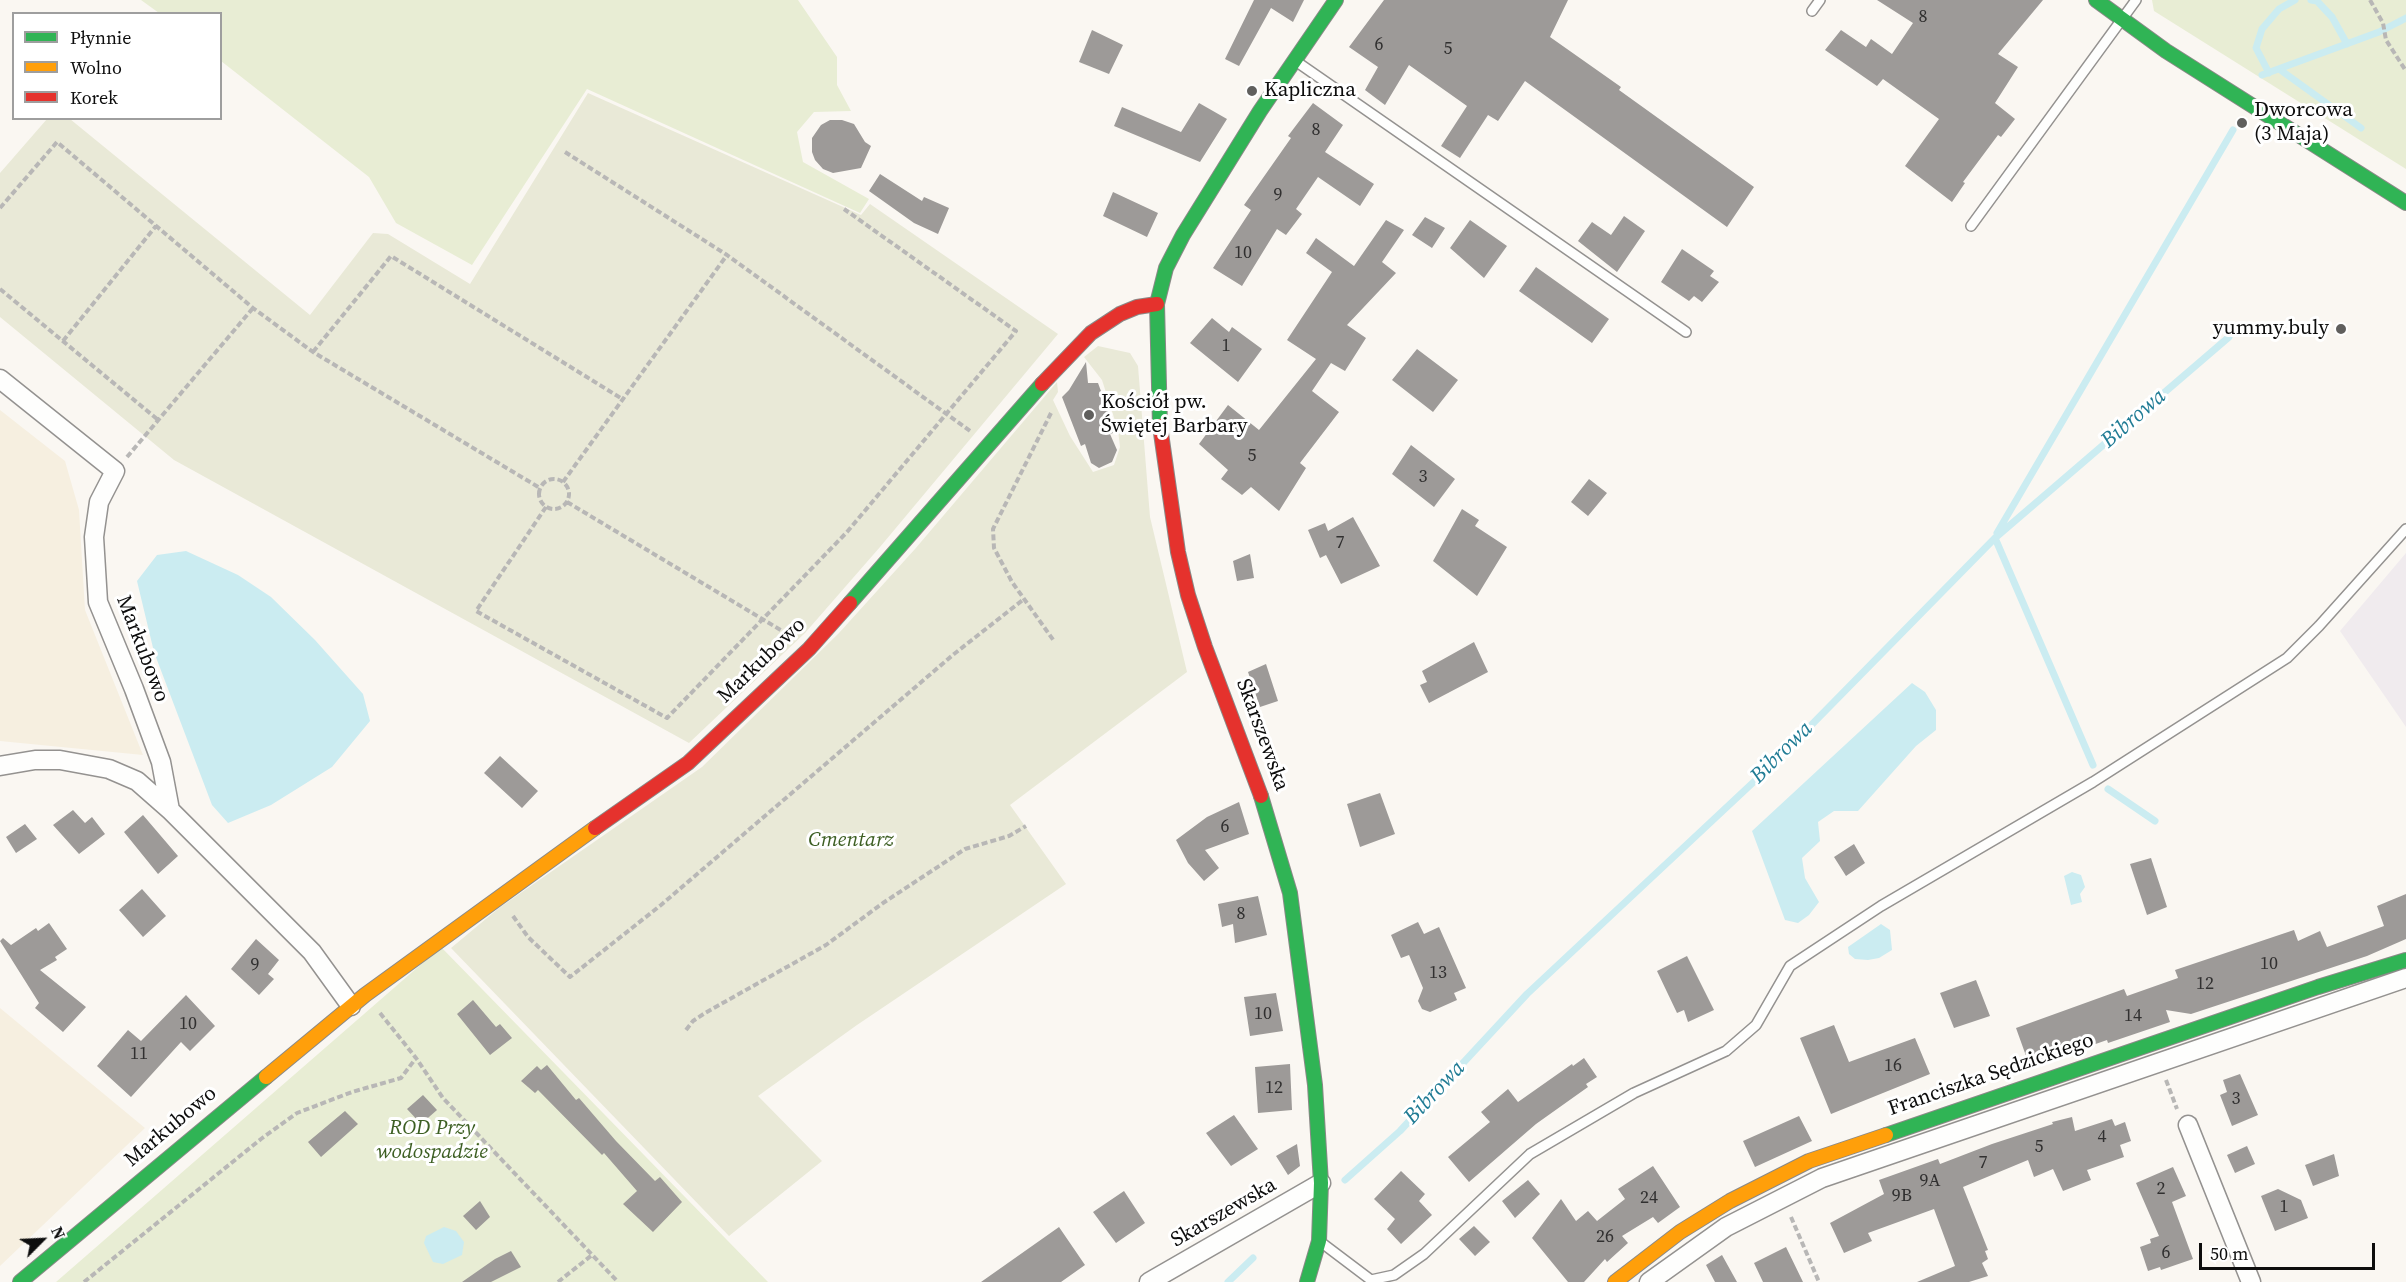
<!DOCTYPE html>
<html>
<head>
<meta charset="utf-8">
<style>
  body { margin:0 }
  #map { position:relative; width:2406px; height:1282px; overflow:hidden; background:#faf7f2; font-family:"Source Serif 4",serif }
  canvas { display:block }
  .legend { position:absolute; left:12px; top:12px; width:210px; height:108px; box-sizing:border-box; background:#fff; border:2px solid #9e9e9e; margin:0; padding:8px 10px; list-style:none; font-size:18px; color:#0d0d0d }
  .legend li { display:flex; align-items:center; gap:12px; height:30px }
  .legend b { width:30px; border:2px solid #9e9e9e }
  .north { position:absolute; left:12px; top:1210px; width:60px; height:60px; -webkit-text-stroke:4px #fff; paint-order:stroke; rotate:66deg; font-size:16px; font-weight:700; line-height:24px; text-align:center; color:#0d0d0d }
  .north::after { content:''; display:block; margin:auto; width:21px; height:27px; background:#0d0d0d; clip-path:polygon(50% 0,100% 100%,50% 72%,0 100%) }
  .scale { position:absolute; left:2199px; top:1243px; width:176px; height:27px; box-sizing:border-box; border:3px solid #0d0d0d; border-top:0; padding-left:8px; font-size:18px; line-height:21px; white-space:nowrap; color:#0d0d0d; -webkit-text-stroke:4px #fff; paint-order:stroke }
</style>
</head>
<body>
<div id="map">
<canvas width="2406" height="1282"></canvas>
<ul class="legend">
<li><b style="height:8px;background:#30b455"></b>Płynnie</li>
<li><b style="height:8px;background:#ff9f0a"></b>Wolno</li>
<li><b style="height:8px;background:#e5322d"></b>Korek</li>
</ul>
<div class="north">N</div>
<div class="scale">50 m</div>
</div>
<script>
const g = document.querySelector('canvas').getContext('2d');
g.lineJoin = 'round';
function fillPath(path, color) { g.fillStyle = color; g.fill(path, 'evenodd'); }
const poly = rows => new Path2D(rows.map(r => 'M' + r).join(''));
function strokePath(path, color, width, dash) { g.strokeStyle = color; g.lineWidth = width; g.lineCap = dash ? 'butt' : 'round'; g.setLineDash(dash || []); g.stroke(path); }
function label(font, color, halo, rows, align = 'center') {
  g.font = font + ' "Source Serif 4",serif'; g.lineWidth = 6; g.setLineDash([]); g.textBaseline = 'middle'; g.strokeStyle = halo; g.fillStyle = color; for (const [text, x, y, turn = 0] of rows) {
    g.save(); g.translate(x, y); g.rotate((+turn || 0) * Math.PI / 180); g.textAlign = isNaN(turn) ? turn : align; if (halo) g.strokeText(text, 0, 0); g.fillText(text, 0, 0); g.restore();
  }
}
fillPath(poly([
  [2406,553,2406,727,2340,631]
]), '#f0ebee');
fillPath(poly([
  [0,410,65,461,79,510,85,610,143,755,0,741],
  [0,1008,145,1128,0,1266]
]), '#f6efe0');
fillPath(poly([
  [141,0,798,0,837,57,837,85,851,111,814,112,797,132,803,162,869,199,860,213,587,89,472,265,396,223,369,177,221,61,220,14,159,13],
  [2152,0,2406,0,2406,169,2154,11],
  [441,947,768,1282,56,1282]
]), '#e8edd4');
fillPath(poly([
  [588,93,861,215,870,204,1058,334,880,547,805,633,689,743,174,460,0,317,0,173,47,119,70,119,310,315,373,233,388,234,470,284],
  [1098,346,1130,353,1138,366,1150,517,1187,672,1010,805,1066,884,857,1025,758,1096,822,1161,729,1236,451,948,499,908,702,767,839,633,915,549,1057,382,1058,392,1053,400,1070,436,1093,472,1114,465,1120,447,1118,430,1102,380,1084,357]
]), '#e9e9d7');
fillPath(poly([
  [186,551,238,575,271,597,315,640,363,694,370,721,332,767,271,805,228,823,212,805,154,652,137,581,157,555],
  [1912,683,1925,692,1936,710,1936,730,1916,746,1858,811,1834,811,1818,822,1820,841,1802,858,1805,878,1819,902,1809,915,1798,923,1785,920,1752,831],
  [2072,872,2081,875,2085,887,2080,894,2082,902,2071,905,2064,876],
  [1881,924,1890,930,1892,950,1879,958,1868,960,1855,959,1849,954,1848,947],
  [444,1227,456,1231,464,1242,462,1255,443,1264,433,1262,424,1243,426,1236]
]), '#cbecf1');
strokePath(poly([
  [2311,0,2317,1,2332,17,2347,44],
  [2279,69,2361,128],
  [2269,73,2256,48,2262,29,2279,9,2295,0],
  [2262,75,2379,32,2406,18],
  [1997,533,2233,130],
  [1995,538,2093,765],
  [2108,789,2155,821],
  [1345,1180,1400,1131,1527,994,1775,762,1995,538,2229,337],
  [1228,1282,1253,1258]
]), '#cbecf1', 7);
fillPath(poly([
  [1254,0,1304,0,1293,22,1271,8,1239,66,1225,59],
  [1384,0,1568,0,1550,37,1621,87,1619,90,1754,187,1727,227,1525,81,1498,121,1488,115,1460,158,1441,146,1467,106,1409,65,1385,105,1365,90,1378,67,1349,47],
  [1877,0,2043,0,1998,54,2018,67,1995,103,2015,119,2001,137,1998,135,1963,182,1965,183,1952,202,1905,166,1939,119,1883,79,1877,86,1825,50,1841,30,1866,47,1871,39,1892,54,1913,23],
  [1092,30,1123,45,1109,74,1079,62],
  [1199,103,1227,119,1200,162,1114,126,1122,107,1181,132],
  [1313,103,1343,125,1325,152,1374,184,1360,206,1318,177,1296,209,1302,214,1286,235,1277,229,1242,286,1213,268,1251,210,1244,205,1291,138,1288,136],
  [830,120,842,120,854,124,865,142,871,146,861,168,833,173,823,169,815,160,812,152,812,138,821,125],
  [880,174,922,201,924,197,949,208,938,234,914,223,869,191],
  [1113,192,1158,213,1147,237,1103,216],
  [1624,216,1645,231,1617,272,1578,241,1592,222,1611,235],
  [1425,217,1445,228,1432,248,1412,235],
  [1386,220,1404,230,1382,262,1396,273,1347,325,1366,338,1345,371,1331,363,1312,391,1339,412,1300,463,1306,468,1279,511,1251,487,1242,495,1221,479,1228,470,1199,444,1228,405,1259,430,1316,359,1287,340,1332,272,1306,253,1316,238,1354,266],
  [1470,220,1507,246,1484,278,1450,248],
  [1682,249,1714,271,1710,276,1719,282,1702,302,1694,296,1689,301,1661,282],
  [1536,267,1609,319,1592,343,1519,291],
  [1212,318,1229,332,1232,327,1262,349,1238,382,1190,343],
  [1417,349,1458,380,1433,412,1392,380],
  [1086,362,1088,383,1098,383,1116,432,1110,434,1117,450,1112,462,1099,468,1091,463,1085,444,1081,446,1062,397,1069,390],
  [1411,445,1455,479,1434,507,1392,474],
  [1589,479,1607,493,1588,516,1571,502],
  [1462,509,1479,520,1475,526,1507,547,1477,596,1433,561],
  [1353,517,1380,566,1341,584,1326,555,1320,558,1308,530,1325,523,1328,531],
  [1250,554,1254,578,1237,581,1233,561],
  [1474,642,1488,672,1429,703,1420,685,1427,682,1422,671],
  [1266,664,1278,701,1260,707,1248,672],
  [500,756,538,791,522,808,484,773],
  [1380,793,1395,834,1360,847,1347,804],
  [1239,802,1249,834,1205,850,1219,868,1204,881,1188,863,1176,840,1207,817],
  [73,810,85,823,92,817,105,834,79,854,53,825],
  [143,815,178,856,158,874,124,832],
  [25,824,37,839,16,853,6,837],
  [1854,844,1865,863,1846,876,1834,857],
  [2151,858,2167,907,2147,915,2130,864],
  [142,889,166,916,143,937,119,910],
  [2406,894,2406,939,2367,956,2191,1014,2166,1010,2170,1022,2108,1043,2107,1040,2030,1067,2016,1028,2124,989,2127,996,2178,978,2175,970,2294,930,2298,941,2320,931,2327,947,2384,926,2377,906],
  [1258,896,1267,935,1235,943,1233,924,1222,927,1218,904],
  [1418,922,1424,934,1439,927,1466,988,1454,993,1457,1000,1430,1012,1422,1009,1418,1001,1423,988,1409,955,1401,958,1391,935],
  [49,923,67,949,55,957,57,960,40,970,86,1007,63,1032,35,1008,39,1003,0,941,3,938,11,945,36,928,38,931],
  [256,939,279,960,268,974,274,979,259,995,231,969],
  [1687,956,1714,1010,1688,1022,1684,1010,1677,1013,1657,971],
  [1976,980,1990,1016,1954,1028,1940,993],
  [1276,993,1283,1031,1250,1036,1244,997],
  [186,995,215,1026,190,1051,181,1042,131,1097,97,1066,128,1030,141,1041],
  [473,1000,496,1027,500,1024,512,1038,490,1055,457,1014],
  [1834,1025,1849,1062,1915,1038,1930,1074,1831,1114,1800,1038],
  [1584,1058,1597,1077,1586,1084,1588,1087,1536,1124,1469,1182,1448,1157,1490,1122,1481,1112,1508,1089,1518,1102,1572,1064,1573,1066],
  [1290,1064,1292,1110,1258,1113,1255,1067],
  [547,1065,576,1100,579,1098,616,1141,655,1181,660,1177,682,1202,653,1232,623,1204,637,1191,604,1153,602,1155,538,1090,535,1093,521,1081,537,1066,541,1070],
  [2240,1074,2258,1115,2232,1126,2220,1095,2227,1092,2223,1080],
  [423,1095,437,1110,421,1124,407,1109],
  [345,1111,358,1124,321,1157,308,1142],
  [1234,1115,1258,1149,1231,1166,1206,1133],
  [1799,1116,1812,1141,1755,1167,1743,1141],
  [2072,1117,2075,1131,2112,1119,2115,1126,2125,1122,2131,1141,2120,1145,2124,1157,2087,1170,2091,1180,2063,1191,2053,1169,2034,1177,2028,1160,1963,1187,1988,1250,1985,1251,1988,1259,1982,1263,1988,1276,1969,1282,1917,1282,1955,1266,1934,1209,1868,1233,1872,1241,1844,1253,1830,1223,1884,1194,1879,1180,1938,1159,1940,1164,1992,1144,2053,1124,2052,1122],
  [1297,1144,1300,1166,1288,1175,1276,1156],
  [2247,1146,2255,1164,2235,1173,2227,1155],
  [2334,1154,2339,1176,2313,1186,2305,1165],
  [1653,1166,1680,1207,1658,1223,1653,1217,1622,1236,1628,1243,1607,1262,1605,1259,1584,1282,1568,1282,1532,1238,1561,1199,1576,1221,1588,1211,1597,1221,1625,1199,1618,1189],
  [2173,1167,2186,1196,2172,1202,2193,1259,2161,1270,2160,1267,2148,1271,2140,1247,2151,1243,2150,1239,2159,1236,2136,1183],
  [1401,1171,1425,1194,1419,1201,1432,1215,1401,1244,1387,1229,1395,1219,1374,1199],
  [1528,1180,1540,1194,1515,1218,1502,1201],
  [2278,1189,2301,1200,2308,1218,2275,1231,2261,1196],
  [1124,1191,1145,1223,1116,1243,1093,1212],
  [480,1201,490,1217,476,1230,463,1216],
  [1474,1226,1490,1242,1475,1256,1459,1239],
  [1059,1227,1085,1265,1061,1282,981,1282],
  [1786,1247,1803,1282,1763,1282,1754,1263],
  [511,1251,521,1267,491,1282,462,1282,495,1259],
  [1722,1255,1737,1282,1715,1282,1706,1265]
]), '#9d9a98');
const lane = poly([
  [1812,11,1820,0],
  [1297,62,1686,332],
  [1971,226,2136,0],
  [1322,1243,1371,1280,1394,1275,1424,1254,1530,1154,1634,1093,1726,1051,1756,1025,1790,966,1881,906,2093,782,2287,658,2319,626,2406,529]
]);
const street = poly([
  [0,379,115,471,99,502,94,537,98,602,134,689,161,762,170,810],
  [0,766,35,760,60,760,109,769,137,781,170,810,312,952,351,1006],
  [2188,1125,2251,1282],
  [1149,1282,1321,1183],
  [1649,1282,1726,1227,1822,1178,2406,978]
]);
const fast = poly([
  [2096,0,2166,51,2406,203],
  [1160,426,1157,304,1166,268,1183,235,1260,111,1336,0],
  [850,603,1042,384],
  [1261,796,1290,893,1315,1085,1321,1183,1319,1241,1307,1282],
  [1886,1135,2318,987,2406,960],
  [20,1282,266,1077]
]);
const slow = poly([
  [266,1077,365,995,595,828],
  [1615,1282,1680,1232,1730,1201,1809,1161,1886,1135]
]);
const jam = poly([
  [1042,384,1091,333,1120,314,1137,307,1157,304],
  [1160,426,1178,552,1188,595,1205,647,1261,796],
  [595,828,688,763,809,649,850,603]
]);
strokePath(lane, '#949290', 12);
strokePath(street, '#949290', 21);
strokePath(fast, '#8a8987', 16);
strokePath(slow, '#8a8987', 16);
strokePath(jam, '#8a8987', 16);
strokePath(poly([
  [2370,0,2383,23,2386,40,2406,71],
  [565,152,727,255,970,431],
  [0,208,57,142,253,308,313,352,540,488],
  [0,289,157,419],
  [63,341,156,226],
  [313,352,391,256,624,400],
  [1051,413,993,529,994,548,1012,582,1054,641],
  [127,457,253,308],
  '539 494a15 15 0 1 1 30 0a15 15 0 1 1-30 0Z',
  [563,482,727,255],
  [567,502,789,635],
  [546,507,476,611,667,718,847,532,1016,331,844,209],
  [513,916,528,937,570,977,661,905,954,654,1024,599],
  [380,1013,416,1058,443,1098,618,1282],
  [686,1030,693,1021,705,1013,826,945,883,903,965,849,1009,836,1026,826],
  [2166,1080,2177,1109],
  [1791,1217,1819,1282],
  [84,1282,261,1139,297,1113,352,1092,401,1078,416,1058],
  [558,1282,592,1255]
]), '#b8b7b6', 4, [6, 3]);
strokePath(lane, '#fefefd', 9);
strokePath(street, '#fefefd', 18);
strokePath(fast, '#30b455', 14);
strokePath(slow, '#ff9f0a', 14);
strokePath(jam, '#e5322d', 14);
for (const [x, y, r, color] of [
  [1252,91,6,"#605f5d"],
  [2242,123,6,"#605f5d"],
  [2341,329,6,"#605f5d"],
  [1089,415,6,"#605f5d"]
]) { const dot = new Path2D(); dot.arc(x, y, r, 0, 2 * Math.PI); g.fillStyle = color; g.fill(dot); strokePath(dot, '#fff', 2); }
label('18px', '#313030', null, [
  ["8",1923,17],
  ["6",1379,45],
  ["5",1448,49],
  ["8",1316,130],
  ["9",1278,195],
  ["10",1243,253],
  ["1",1226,346],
  ["5",1252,456],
  ["3",1423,477],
  ["7",1340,543],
  ["6",1225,827],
  ["8",1241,914],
  ["10",2269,964],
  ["9",255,965],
  ["13",1438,973],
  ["12",2205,984],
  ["10",1263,1014],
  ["14",2133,1016],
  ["10",188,1024],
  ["11",139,1054],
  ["16",1893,1066],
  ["12",1274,1088],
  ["3",2236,1099],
  ["4",2102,1137],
  ["5",2039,1147],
  ["7",1983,1163],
  ["9A",1930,1181],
  ["2",2161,1189],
  ["9B",1902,1196],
  ["24",1649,1198],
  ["1",2284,1207],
  ["26",1605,1237],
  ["6",2166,1253]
]);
label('21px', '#0d0d0d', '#fff', [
  ["Kapliczna",1264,91],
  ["Dworcowa",2254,111],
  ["(3 Maja)",2254,135],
  ["yummy.buly",2329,329,"right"],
  ["Kościół pw.",1101,403],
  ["Świętej Barbary",1101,427]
], 'left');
label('21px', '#0d0d0d', '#fff', [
  ["Markubowo",142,649,69],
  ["Markubowo",762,661,-44],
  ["Skarszewska",1262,735,70],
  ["Franciszka Sędzickiego",1991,1075,-19],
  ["Markubowo",171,1127,-40],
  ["Skarszewska",1224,1213,-30]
]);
label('italic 21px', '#3d5f23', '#fff', [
  ["Cmentarz",851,841],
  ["ROD Przy",432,1129],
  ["wodospadzie",432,1153]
]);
label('italic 22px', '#217c95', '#fff', [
  ["Bibrowa",2134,419,-41],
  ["Bibrowa",1782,753,-45],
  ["Bibrowa",1435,1093,-47]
]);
</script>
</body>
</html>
